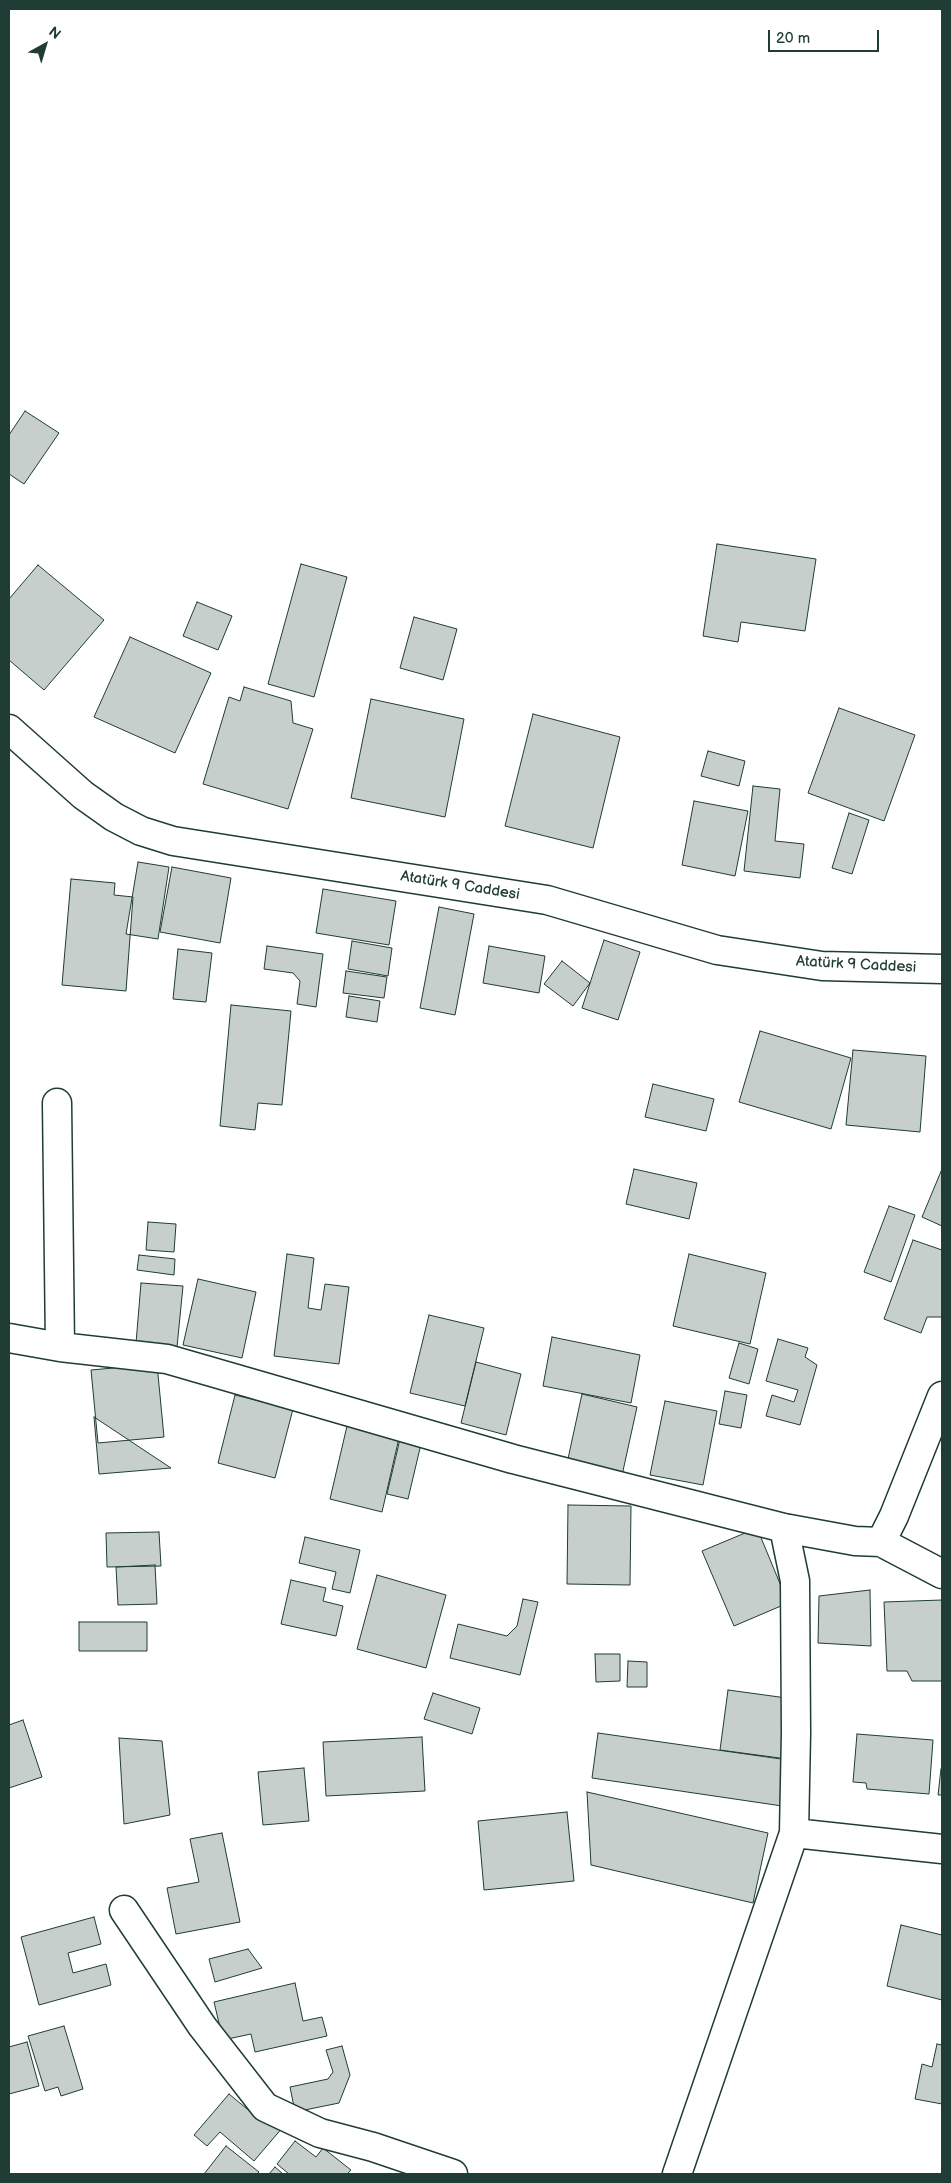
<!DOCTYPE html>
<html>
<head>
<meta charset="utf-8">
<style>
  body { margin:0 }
  #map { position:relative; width:951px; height:2183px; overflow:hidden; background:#fff; font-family:"Balsamiq Sans",sans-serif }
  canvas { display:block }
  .frame { position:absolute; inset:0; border:10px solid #1f3d34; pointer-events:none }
  .north { position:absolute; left:20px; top:20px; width:50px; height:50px; -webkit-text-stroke:4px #fff; paint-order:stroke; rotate:39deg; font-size:14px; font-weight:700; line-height:20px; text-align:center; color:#1f3d34 }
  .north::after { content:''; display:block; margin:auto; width:18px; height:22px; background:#1f3d34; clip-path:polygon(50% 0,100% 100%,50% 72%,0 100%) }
  .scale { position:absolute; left:768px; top:30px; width:111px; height:22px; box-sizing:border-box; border:2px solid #1f3d34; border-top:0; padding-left:6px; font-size:15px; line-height:18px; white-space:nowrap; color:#1f3d34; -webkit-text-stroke:4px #fff; paint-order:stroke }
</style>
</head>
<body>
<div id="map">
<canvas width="951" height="2183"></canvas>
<div class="frame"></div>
<div class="north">N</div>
<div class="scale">20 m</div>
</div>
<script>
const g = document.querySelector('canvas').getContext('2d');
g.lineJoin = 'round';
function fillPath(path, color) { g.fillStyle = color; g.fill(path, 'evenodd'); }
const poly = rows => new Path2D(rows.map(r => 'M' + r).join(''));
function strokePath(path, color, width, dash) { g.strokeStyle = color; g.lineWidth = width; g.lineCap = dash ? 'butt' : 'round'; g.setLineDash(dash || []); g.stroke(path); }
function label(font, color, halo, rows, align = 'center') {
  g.font = font + ' "Balsamiq Sans",sans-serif'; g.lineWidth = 4.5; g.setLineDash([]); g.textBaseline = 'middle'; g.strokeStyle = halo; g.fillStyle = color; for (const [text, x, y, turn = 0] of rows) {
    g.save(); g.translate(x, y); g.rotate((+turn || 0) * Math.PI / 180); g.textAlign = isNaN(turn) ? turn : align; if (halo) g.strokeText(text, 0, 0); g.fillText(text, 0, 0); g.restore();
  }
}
const building = poly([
  [25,411,59,433,24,484,9,474,9,435,25,411],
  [717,544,816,559,805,631,741,622,738,642,703,636,717,544],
  [301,564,347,577,314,697,268,684,301,564],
  [38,565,104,620,44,690,9,660,9,599,38,565],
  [197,602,232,616,218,650,183,636,197,602],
  [414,617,457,629,443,680,400,668,414,617],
  [130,637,211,673,175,753,94,717,130,637],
  [244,687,291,701,293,723,313,729,288,809,203,784,229,697,240,701,244,687],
  [371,699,464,719,445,817,351,798,371,699],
  [839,708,915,735,884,821,808,793,839,708],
  [533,714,620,737,593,848,505,826,533,714],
  [708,751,745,761,739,786,701,776,708,751],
  [753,786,780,789,775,841,804,844,800,878,744,871,753,786],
  [694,801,748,811,735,876,682,865,694,801],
  [849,813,869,820,852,874,832,868,849,813],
  [138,862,169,867,158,939,126,934,138,862],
  [172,867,231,878,220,943,160,932,172,867],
  [71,879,115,883,114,895,133,897,126,991,62,985,71,879],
  [323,889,396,901,389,945,316,933,323,889],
  [439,907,474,914,455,1015,420,1008,439,907],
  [604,940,640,952,618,1020,582,1008,604,940],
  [352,941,392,948,388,976,348,969,352,941],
  [267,946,323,954,316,1007,297,1004,300,981,293,973,264,969,267,946],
  [489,946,545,956,539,993,483,983,489,946],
  [178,949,212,953,206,1002,173,999,178,949],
  [562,961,590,983,573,1006,544,984,562,961],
  [346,971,387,977,384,998,343,993,346,971],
  [349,996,380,1001,377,1022,346,1017,349,996],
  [231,1005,291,1011,282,1105,258,1103,255,1130,220,1126,231,1005],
  [760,1031,851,1058,831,1129,739,1102,760,1031],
  [853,1050,926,1056,920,1132,846,1125,853,1050],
  [653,1084,714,1099,706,1131,645,1117,653,1084],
  [634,1169,697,1183,689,1219,626,1204,634,1169],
  [942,1169,942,1226,922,1217,942,1169],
  [889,1206,915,1215,891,1282,864,1272,889,1206],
  [148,1222,176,1224,174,1252,146,1250,148,1222],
  [913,1240,942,1250,942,1317,927,1317,921,1333,884,1319,913,1240],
  [287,1254,314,1258,308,1308,321,1310,325,1284,349,1287,339,1364,274,1356,287,1254],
  [689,1254,766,1273,750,1344,673,1326,689,1254],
  [139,1255,175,1259,174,1275,137,1270,139,1255],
  [198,1279,256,1292,242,1358,183,1345,198,1279],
  [141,1283,183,1286,177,1347,136,1343,141,1283],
  [429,1315,484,1328,465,1406,410,1393,429,1315],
  [552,1337,640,1355,631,1403,543,1386,552,1337],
  [778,1339,808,1348,805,1357,817,1365,800,1425,766,1416,772,1395,794,1402,798,1390,766,1381,778,1339],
  [739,1343,758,1349,749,1384,729,1378,739,1343],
  [476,1362,521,1374,506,1435,461,1423,476,1362],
  [157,1364,164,1437,98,1443,91,1370,157,1364],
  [725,1391,747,1395,741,1428,719,1424,725,1391],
  [582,1394,637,1407,621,1480,566,1468,582,1394],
  [235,1395,293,1409,275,1478,218,1463,235,1395],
  [665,1401,717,1411,703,1485,650,1475,665,1401],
  [94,1417,171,1468,99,1474,94,1417],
  [347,1426,399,1438,382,1512,330,1499,347,1426],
  [400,1439,421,1444,408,1499,387,1494,400,1439],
  [568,1505,631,1506,630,1585,567,1584,568,1505],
  [757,1528,788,1603,734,1626,702,1551,757,1528],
  [159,1532,161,1566,107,1567,106,1533,159,1532],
  [305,1537,360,1550,350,1593,332,1589,336,1572,299,1563,305,1537],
  [155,1565,157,1604,118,1605,116,1567,155,1565],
  [377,1575,446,1595,426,1668,357,1649,377,1575],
  [291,1580,326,1588,323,1601,343,1606,336,1636,281,1624,291,1580],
  [870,1590,871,1646,818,1643,819,1596,870,1590],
  [523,1599,538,1602,520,1675,450,1658,458,1624,507,1636,517,1626,523,1599],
  [942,1600,942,1681,912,1681,907,1671,887,1671,884,1602,942,1600],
  [79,1622,147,1622,147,1651,79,1651,79,1622],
  [595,1654,620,1654,620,1681,596,1682,595,1654],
  [628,1661,647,1662,647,1687,627,1687,628,1661],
  [728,1690,794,1699,787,1759,720,1750,728,1690],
  [433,1693,480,1708,472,1734,424,1719,433,1693],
  [23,1720,42,1777,9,1788,9,1725,23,1720],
  [598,1733,795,1761,789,1807,592,1778,598,1733],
  [857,1734,933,1740,929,1794,867,1789,866,1783,853,1782,857,1734],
  [422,1737,425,1791,326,1796,323,1742,422,1737],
  [119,1738,162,1741,170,1815,124,1824,119,1738],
  [304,1768,309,1821,263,1825,258,1772,304,1768],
  [941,1769,942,1769,942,1795,938,1795,941,1769],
  [587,1792,768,1833,753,1903,591,1865,587,1792],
  [567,1812,574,1881,484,1890,478,1821,567,1812],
  [222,1833,240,1922,176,1934,167,1888,199,1882,190,1839,222,1833],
  [94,1917,101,1944,68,1953,73,1973,106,1964,111,1985,39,2005,21,1937,94,1917],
  [901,1925,942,1935,942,2000,887,1986,901,1925],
  [248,1949,262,1968,215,1982,209,1959,248,1949],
  [295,1983,303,2021,322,2017,327,2036,255,2052,251,2034,223,2040,214,2002,295,1983],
  [64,2026,83,2089,61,2096,58,2087,45,2091,28,2036,64,2026],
  [27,2042,39,2086,9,2094,9,2047,27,2042],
  [937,2044,942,2045,942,2104,915,2099,922,2064,932,2067,937,2044],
  [342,2046,350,2075,339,2103,295,2112,290,2087,328,2079,333,2072,326,2050,342,2046],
  [229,2094,258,2118,283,2127,254,2161,220,2132,207,2146,194,2135,229,2094],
  [295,2141,316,2157,323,2148,351,2170,347,2174,289,2174,277,2164,295,2141],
  [226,2146,259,2172,257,2174,204,2174,226,2146],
  [275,2167,283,2174,269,2174,275,2167]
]);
fillPath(building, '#c7cfcc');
strokePath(building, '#1f3d34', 1);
const street = poly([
  [57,1103,60,1347],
  [9,1338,60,1347,167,1359,513,1459,784,1528,855,1541,881,1542,894,1516,942,1396],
  [881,1542,942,1574],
  [794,1833,942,1849],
  [124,1910,202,2026,265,2107,320,2133,373,2147,453,2174],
  [677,2174,794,1833,796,1733,795,1581,784,1528]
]);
const secondary = poly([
  [9,729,83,795,114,817,141,831,173,841,547,900,717,950,822,966,942,969]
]);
strokePath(street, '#1f3d34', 31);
strokePath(secondary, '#1f3d34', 31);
strokePath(street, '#fff', 28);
strokePath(secondary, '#fff', 28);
label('15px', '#1f3d34', '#fff', [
  ["Atatürk 9 Caddesi",460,886,9],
  ["Atatürk 9 Caddesi",856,965,3]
]);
</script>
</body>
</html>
